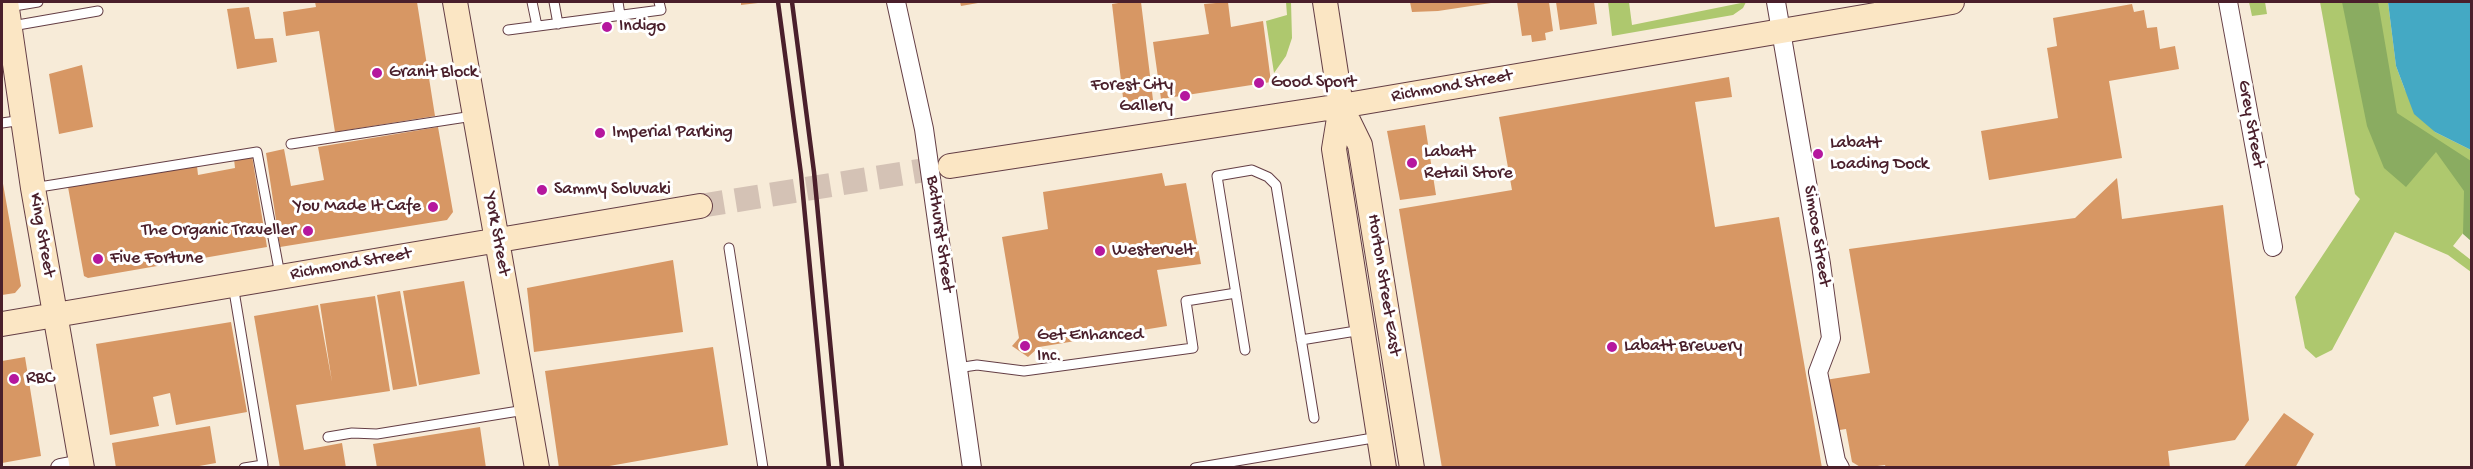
<!DOCTYPE html>
<html>
<head>
<meta charset="utf-8">
<style>
  body { margin:0 }
  #map { position:relative; width:2473px; height:469px; overflow:hidden; background:#f7ebd8; font-family:"Gochi Hand",sans-serif }
  canvas { display:block }
  .frame { position:absolute; inset:0; border:3px solid #4a1f2b; pointer-events:none }
</style>
</head>
<body>
<div id="map">
<canvas width="2473" height="469"></canvas>
<div class="frame"></div>
</div>
<script>
const g = document.querySelector('canvas').getContext('2d');
g.lineJoin = 'round';
function fillPath(path, color) { g.fillStyle = color; g.fill(path, 'evenodd'); }
const poly = rows => new Path2D(rows.map(r => 'M' + r).join(''));
function strokePath(path, color, width, dash) { g.strokeStyle = color; g.lineWidth = width; g.lineCap = dash ? 'butt' : 'round'; g.setLineDash(dash || []); g.stroke(path); }
function label(font, color, halo, rows, align = 'center') {
  g.font = font + ' "Gochi Hand",sans-serif'; g.lineWidth = 6; g.setLineDash([]); g.textBaseline = 'middle'; g.strokeStyle = halo; g.fillStyle = color; for (const [text, x, y, turn = 0] of rows) {
    g.save(); g.translate(x, y); g.rotate((+turn || 0) * Math.PI / 180); g.textAlign = isNaN(turn) ? turn : align; if (halo) g.strokeText(text, 0, 0); g.fillText(text, 0, 0); g.restore();
  }
}
fillPath(poly([
  [1286,2,1291,2,1292,38,1286,56,1274,73,1266,21,1287,15],
  [1608,2,1629,2,1632,25,1746,2,1743,8,1733,15,1612,36],
  [2249,2,2265,2,2267,14,2252,16],
  [2320,2,2388,2,2396,66,2405,90,2435,132,2471,150,2471,223,2453,246,2471,260,2471,272,2448,255,2395,232,2332,350,2316,358,2305,348,2295,297,2360,199,2355,194]
]), '#aec86e');
fillPath(poly([
  [2342,2,2378,2,2397,113,2471,161,2471,241,2463,234,2464,191,2436,152,2406,187,2384,168,2367,126]
]), '#8aac61');
fillPath(poly([
  [2388,2,2471,2,2471,150,2435,132,2414,114,2396,66]
]), '#44a9c4');
fillPath(poly([
  [315,2,417,2,435,116,335,132,319,31,286,36,283,12,316,7],
  [741,2,757,2,758,3,741,5],
  [960,2,978,2,978,3,961,6],
  [1125,2,1141,2,1153,100,1124,106,1112,4],
  [1228,2,1231,27,1263,21,1271,82,1161,99,1153,42,1209,34,1204,4],
  [1410,2,1491,2,1491,3,1438,11,1412,12],
  [1517,2,1549,2,1553,31,1545,33,1546,40,1532,42,1531,35,1522,36],
  [1556,2,1594,2,1597,24,1560,30],
  [2132,4,2134,12,2144,10,2147,28,2157,27,2160,49,2175,46,2179,69,2109,81,2122,158,1989,180,1981,131,2058,118,2047,48,2057,46,2053,18],
  [249,7,255,39,273,38,277,62,237,69,227,9],
  [82,65,93,127,59,134,49,74],
  [1729,77,1732,97,1695,102,1715,227,1779,217,1822,468,1442,468,1399,209,1512,190,1499,117],
  [1425,125,1436,195,1400,200,1387,131],
  [438,127,453,212,447,220,280,247,266,153,284,149,291,186,324,180,318,147],
  [252,156,267,247,88,278,84,276,68,187,197,166,198,175,235,168,234,159],
  [1162,173,1165,186,1186,183,1201,264,1157,270,1167,326,1039,347,1028,357,1012,346,1019,338,1002,237,1048,229,1043,192],
  [2,178,21,286,15,293,2,295],
  [2117,178,2122,219,2223,205,2249,420,2235,440,2168,451,2170,468,1886,468,1885,465,1862,468,1852,462,1846,429,1833,431,1825,380,1870,373,1849,249,2075,218],
  [673,260,683,332,534,352,527,288],
  [464,281,480,374,419,385,403,291],
  [400,291,417,386,393,390,377,295],
  [375,296,390,391,296,405,304,450,342,443,346,468,280,468,254,316,318,305,332,382,320,304],
  [231,322,247,412,176,425,170,393,153,397,159,426,110,435,96,344],
  [713,347,728,445,598,468,559,468,545,371],
  [25,357,41,456,2,463,2,361],
  [2284,413,2314,434,2295,468,2243,468],
  [210,426,216,463,188,468,116,468,112,443],
  [480,427,486,468,377,468,373,444]
]), '#d79764');
strokePath(poly([
  [700,206,950,166]
]), '#d4c2b5', 24, [24, 12]);
const lane = poly([
  [532,2,537,26],
  [554,2,558,24],
  [618,2,620,15],
  [8,7,38,2],
  [12,26,98,11],
  [508,30,661,10,659,2],
  [2,123,23,120],
  [291,144,473,116],
  [33,188,257,152,280,275],
  [729,248,763,468],
  [233,285,263,465,244,468],
  [1301,340,1362,330],
  [1245,350,1217,176,1252,170,1268,177,1276,185,1314,418],
  [957,368,977,365,1024,371,1193,348,1186,301,1236,293],
  [328,437,352,433,377,434,525,410],
  [1195,468,1379,437]
]);
const street = poly([
  [896,2,924,129,972,468],
  [1776,2,1821,264,1831,338,1818,372,1836,461,1840,468],
  [2228,2,2273,247],
  [60,468,81,464]
]);
const secondary = poly([
  [6,2,33,188,82,468],
  [455,2,537,468],
  [1325,2,1341,106,1360,145,1412,468],
  [1341,106,1334,149,1384,468],
  [950,166,1341,106,1952,2],
  [2,324,700,206]
]);
strokePath(lane, '#643e45', 11);
strokePath(street, '#643e45', 20);
strokePath(secondary, '#643e45', 26);
strokePath(lane, '#fff', 9);
strokePath(street, '#fff', 18);
strokePath(secondary, '#fbe6c4', 24);
strokePath(poly([
  [778,2,801,174,829,468],
  [792,2,814,172,842,468]
]), '#4a1f2b', 4.5);
for (const [x, y, r, color] of [
  [607,27,6,"#b5179e"],
  [377,73,6,"#b5179e"],
  [1259,83,6,"#b5179e"],
  [1185,96,6,"#b5179e"],
  [600,133,6,"#b5179e"],
  [1818,154,6,"#b5179e"],
  [1412,163,6,"#b5179e"],
  [542,190,6,"#b5179e"],
  [433,207,6,"#b5179e"],
  [308,231,6,"#b5179e"],
  [1100,251,6,"#b5179e"],
  [98,259,6,"#b5179e"],
  [1025,346,6,"#b5179e"],
  [1612,347,6,"#b5179e"],
  [14,379,6,"#b5179e"]
]) { const dot = new Path2D(); dot.arc(x, y, r, 0, 2 * Math.PI); g.fillStyle = color; g.fill(dot); strokePath(dot, '#fff', 2); }
label('18px', '#4a1f2b', '#fff', [
  ["Indigo",619,27],
  ["Granit Block",389,73],
  ["Good Sport",1271,83],
  ["Forest City",1173,86,"right"],
  ["Gallery",1173,107,"right"],
  ["Imperial Parking",612,133],
  ["Labatt",1830,144],
  ["Loading Dock",1830,165],
  ["Labatt",1424,153],
  ["Retail Store",1424,174],
  ["Sammy Soluvaki",554,190],
  ["You Made It Cafe",421,207,"right"],
  ["The Organic Traveller",296,231,"right"],
  ["Westervelt",1112,251],
  ["Five Fortune",110,259],
  ["Get Enhanced",1037,336],
  ["Inc.",1037,357],
  ["Labatt Brewery",1624,347],
  ["RBC",26,379]
], 'left');
label('18px', '#4a1f2b', '#fff', [
  ["Richmond Street",1452,87,-10],
  ["Grey Street",2250,124,80],
  ["York Street",496,234,80],
  ["Bathurst Street",939,234,82],
  ["King Street",41,235,80],
  ["Simcoe Street",1816,236,81],
  ["Richmond Street",351,265,-10],
  ["Horton Street East",1383,285,81]
]);
</script>
</body>
</html>
